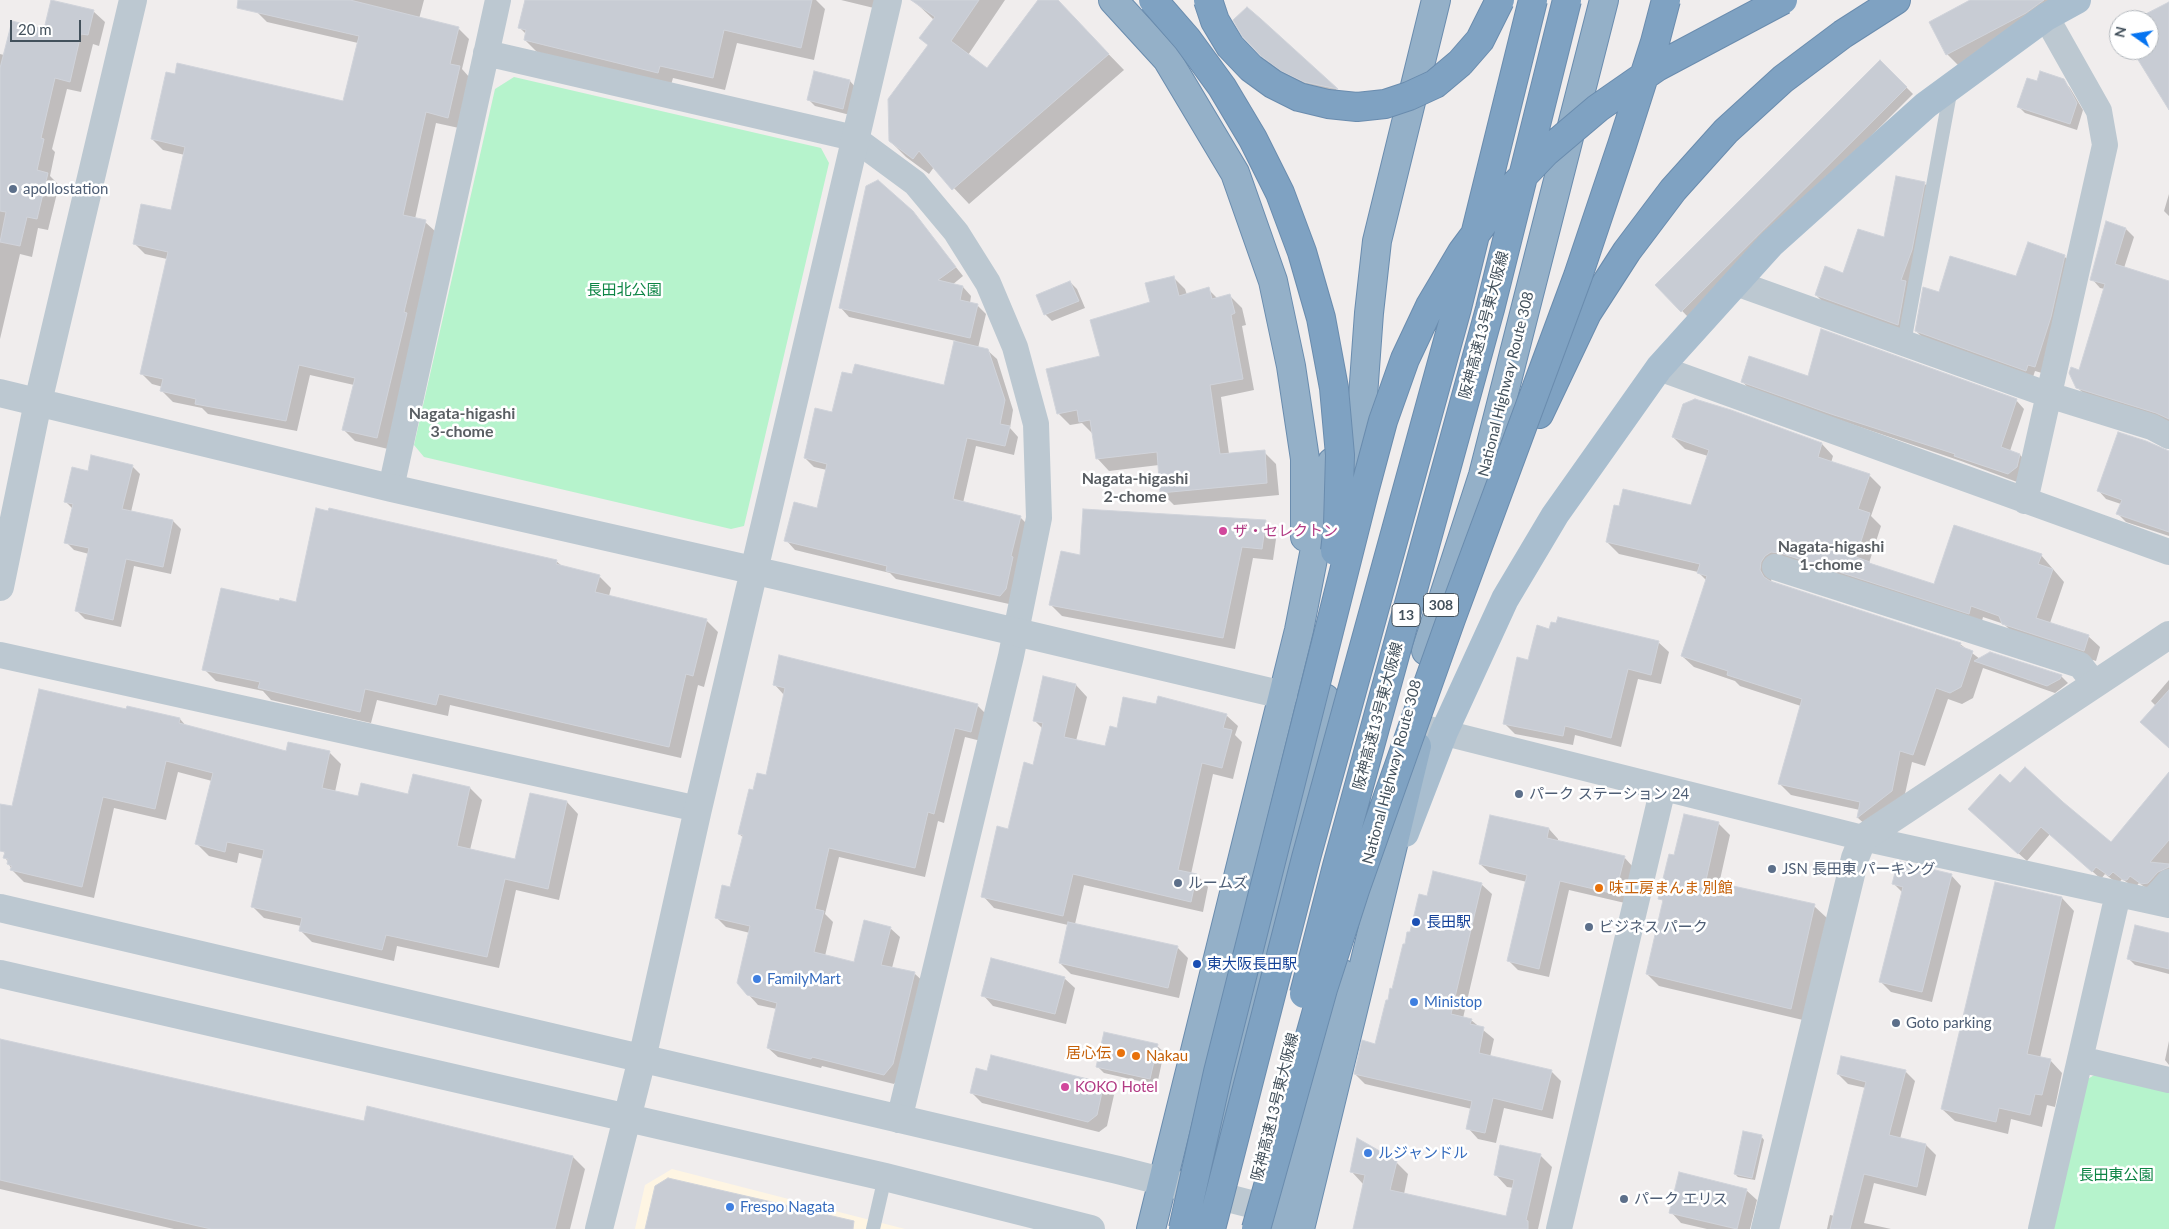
<!DOCTYPE html>
<html>
<head>
<meta charset="utf-8">
<style>
  body { margin:0 }
  #map { position:relative; width:2169px; height:1229px; overflow:hidden; background:#f0eded; font-family:Lato,sans-serif }
  canvas { display:block }
  .north { position:absolute; left:2109px; top:10px; width:50px; height:50px; box-sizing:border-box; background:#fff; border:1px solid #b4b9be; border-radius:50%; rotate:283deg; font-size:14px; font-weight:700; line-height:20px; text-align:center; color:#43515c }
  .north::after { content:''; display:block; margin:auto; width:18px; height:22px; background:#0674f1; clip-path:polygon(50% 0,100% 100%,50% 72%,0 100%) }
  .scale { position:absolute; left:10px; top:20px; width:71px; height:22px; box-sizing:border-box; border:2px solid #43515c; border-top:0; padding-left:6px; font-size:15px; line-height:18px; white-space:nowrap; color:#43515c; -webkit-text-stroke:4px #fff; paint-order:stroke }
</style>
</head>
<body>
<div id="map">
<canvas width="2169" height="1229"></canvas>
<div class="north">N</div>
<div class="scale">20 m</div>
</div>
<script>
const g = document.querySelector('canvas').getContext('2d');
g.lineJoin = 'round';
function fillPath(path, color) { g.fillStyle = color; g.fill(path, 'evenodd'); }
const poly = rows => new Path2D(rows.map(r => 'M' + r).join(''));
function strokePath(path, color, width, dash) { g.strokeStyle = color; g.lineWidth = width; g.lineCap = dash ? 'butt' : 'round'; g.setLineDash(dash || []); g.stroke(path); }
function label(font, color, halo, rows, align = 'center') {
  g.font = font + ' Lato,"Noto Sans JP",sans-serif'; g.lineWidth = 5; g.setLineDash([]); g.textBaseline = 'middle'; g.strokeStyle = halo; g.fillStyle = color; for (const [text, x, y, turn = 0] of rows) {
    g.save(); g.translate(x, y); g.rotate((+turn || 0) * Math.PI / 180); g.textAlign = isNaN(turn) ? turn : align; if (halo) g.strokeText(text, 0, 0); g.fillText(text, 0, 0); g.restore();
  }
}
fillPath(poly([
  [672,1169,905,1229,635,1229,645,1185]
]), '#fef5e3');
fillPath(poly([
  [514,77,821,148,829,163,744,526,731,529,424,457,414,445,495,89],
  [2096,1074,2169,1091,2169,1229,2049,1229,2081,1083]
]), '#b6f3cc');
fillPath(poly([
  [258,0,424,0,419,19,458,28,469,39,462,69,470,78,459,128,436,123,415,219,425,222,436,232,388,449,355,441,344,430,354,385,310,375,297,431,208,414,202,408,173,402,162,391,163,387,152,384,141,373,167,259,145,254,134,243,172,212,185,155,163,150,152,139,176,75,344,102,358,43,267,22,256,11],
  [526,0,816,0,825,9,814,60,737,43,725,90,673,78,671,85,538,53,525,40,527,35,520,28],
  [841,0,880,0,878,9],
  [916,0,1005,0,968,55,987,70,1047,0,1056,0,1124,70,969,204,934,167,929,174,906,157,890,141,929,46,921,38,934,20,915,2],
  [1973,0,2081,0,1961,68,1947,54],
  [1247,8,1337,90,1345,99,1293,81,1273,67,1244,36],
  [93,11,105,22,99,46,93,44,81,92,67,89,52,149,55,152,50,176,59,185,48,230,38,228,32,257,20,254,0,339,0,54,4,55,45,31],
  [1880,61,1913,94,1689,318,1657,285],
  [2063,80,2070,88,2083,110,2077,130,2025,113,2018,106,2038,83],
  [850,81,856,88,850,115,815,106,808,99],
  [1924,183,1931,190,1905,331,1823,302,1816,295,1884,239],
  [2169,194,2169,216,2164,211],
  [912,212,963,276,952,285,963,287,971,296,970,303,977,305,986,314,978,348,987,350,997,359,1013,410,1010,428,1018,437,1014,455,976,446,963,503,1020,517,1029,526,1009,604,896,579,890,573,795,550,786,540,818,509,827,470,814,467,805,458,833,414,945,387,956,341,849,317,841,308],
  [2126,229,2134,237,2124,268,2169,282,2169,422,2086,396,2077,387,2080,371,2105,289,2100,288,2092,279],
  [2064,256,2071,263,2042,373,2035,371,2033,377,1923,338,1916,331,1940,294,2017,278],
  [1173,277,1185,289,1187,295,1208,289,1218,299,1230,296,1242,308,1246,325,1242,326,1254,390,1221,397,1229,454,1264,452,1276,464,1279,495,1174,505,1162,493,1159,465,1109,471,1097,458,1093,434,1082,423,1070,425,1058,413,1101,357],
  [1070,282,1077,289,1085,308,1052,321,1045,314,1037,296],
  [1742,381,2016,400,2024,409,2010,451,2020,455,2028,463,2017,482,1961,461,1750,390],
  [1673,437,1822,444,1833,456,1831,463,1869,475,1881,487,1871,516,1881,526,1869,563,1935,585,2041,555,2064,582,2050,623,2088,636,2100,647,2096,661,2016,636,2004,624,1983,617,1981,625,1772,574,1771,583,1960,644,1980,659,2061,676,2068,683,2055,693,1983,668,1973,698,1962,704,1948,699,1925,766,1912,762,1903,803,1870,829,1858,818,1860,810,1791,795,1780,784,1801,706,1740,686,1735,681,1694,667,1682,656,1707,581,1698,572,1619,554,1607,542,1691,506,1708,456,1685,449],
  [2169,452,2169,536,2126,522,2118,514,2121,504,2106,499,2098,490],
  [132,466,140,474,131,512,173,521,181,529,171,574,134,566,121,627,85,619,77,611,89,554,74,550,66,542,73,509,65,501,89,472],
  [1265,521,1277,532,1273,560,1253,558,1235,649,1062,616,1051,605,1082,556],
  [556,561,562,566,599,576,611,588,609,596,706,620,718,632,704,687,698,685,681,758,450,705,448,716,377,700,371,723,271,700,263,691,216,681,204,669,280,602,297,604],
  [1658,642,1669,652,1661,684,1638,679,1621,747,1575,735,1573,745,1515,734,1504,723,1529,661],
  [2169,680,2169,747,2156,706,2151,701],
  [774,684,977,705,987,715,981,741,965,737,944,823,938,821,925,877,839,857,825,914,833,922,825,956,855,963,890,928,900,937,892,968,915,974,925,983,902,1074,894,1084,822,1066,821,1068,778,1057,768,1048,777,1009,758,1005,748,994,750,933,726,927,716,917,731,888,744,838,739,834,754,791,767,777,784,695],
  [1076,685,1087,697,1076,741,1106,748,1118,730,1157,706,1226,715,1238,726,1235,735,1242,742,1233,779,1213,774,1191,874,1197,875,1208,887,1203,912,1084,885,1075,924,1177,947,1188,958,1179,998,1071,974,1060,963,1068,925,994,908,983,896,1034,766,1043,729,1034,720],
  [128,707,180,719,187,727,287,752,329,752,341,764,335,792,359,797,409,796,414,776,470,788,482,800,470,850,516,860,531,794,567,802,578,814,559,900,516,890,499,968,397,946,394,961,312,942,300,930,301,926,264,918,252,906,263,859,239,853,237,863,209,856,197,844,212,781,178,772,166,820,114,808,94,898,24,882,12,870,5,857,5,854,0,847,0,809,13,808,127,711],
  [2169,775,2169,878,2150,891,2139,883,2135,888,2122,879,2118,884,2105,874,2101,879,2050,834,2027,861,1978,817,2011,785,2062,803,2111,844],
  [1718,823,1730,835,1719,884,1814,906,1827,918,1803,1020,1659,986,1647,974,1664,902,1660,898,1675,856],
  [1549,829,1558,839,1558,841,1624,857,1633,867,1625,903,1569,890,1549,977,1518,970,1508,960,1527,882,1490,873,1480,864],
  [1951,875,1961,886,1932,1002,1891,992,1881,982,1903,893,1894,884],
  [1481,884,1492,894,1463,1018,1471,1020,1494,1039,1490,1057,1551,1071,1561,1081,1553,1119,1504,1108,1496,1143,1478,1139,1468,1128,1472,1109,1365,1084,1355,1074,1376,1046,1406,946,1428,898],
  [2062,898,2074,911,2040,1058,2050,1060,2062,1073,2055,1107,2047,1105,2042,1127,2011,1119,2008,1134,1955,1121,1942,1109],
  [2169,935,2169,974,2135,965,2129,959],
  [1064,978,1075,988,1066,1024,993,1006,983,995],
  [0,1041,365,1122,573,1157,585,1169,570,1229,174,1229,0,1189],
  [2169,1041,2169,1065,2165,1060],
  [1157,1046,1164,1052,1157,1085,1104,1073,1097,1066],
  [992,1057,1104,1084,1114,1095,1107,1126,1099,1132,982,1103,971,1092,988,1072],
  [1905,1071,1915,1081,1900,1139,1926,1145,1936,1155,1926,1196,1874,1183,1864,1223,1891,1229,1827,1229,1830,1215,1835,1216,1866,1088,1848,1084,1838,1074],
  [1761,1136,1764,1140,1755,1180,1738,1177,1735,1174],
  [1540,1155,1552,1167,1538,1229,1355,1229,1363,1184,1351,1171,1396,1162,1408,1174,1404,1194,1507,1218,1514,1188,1507,1187,1495,1174],
  [1746,1190,1757,1200,1750,1229,1707,1229,1681,1223,1671,1212]
]), '#0003');
const building = poly([
  [51,0,94,10,88,35,81,34,70,82,55,78,41,138,44,139,37,170,48,173,37,219,27,217,20,246,0,242,6,212,0,211,0,68,12,21,44,29,51,0],
  [238,0,350,0,459,27,450,64,460,66,448,118,426,112,403,215,426,220,404,312,407,313,377,438,342,430,355,378,299,365,286,421,195,404,196,399,160,391,163,379,140,374,168,252,133,244,141,204,171,210,185,147,151,139,166,72,175,74,177,63,343,101,359,36,237,8,238,0],
  [525,0,812,0,801,48,724,30,713,78,660,66,658,73,524,40,526,30,518,28,525,0],
  [911,0,979,0,951,41,987,68,1038,0,1058,0,1109,54,952,190,919,151,913,159,889,141,888,99,928,45,919,38,935,17,911,0],
  [1970,0,2044,0,2026,13,1946,55,1929,22,1970,0],
  [2169,2,2169,110,2132,50,2149,50,2149,20,2134,20,2169,2],
  [1247,7,1261,19,1338,89,1304,82,1281,71,1261,56,1242,36,1233,20,1247,7],
  [1880,60,1907,87,1681,312,1655,285,1880,60],
  [814,71,850,80,843,109,807,100,814,71],
  [2040,71,2064,79,2077,103,2070,124,2017,107,2027,78,2037,81,2040,71],
  [1896,176,1925,182,1912,250,1901,280,1906,281,1898,325,1815,295,1825,266,1843,273,1858,229,1884,237,1896,176],
  [878,180,913,211,956,267,938,280,963,286,960,300,978,304,970,338,839,308,866,186,878,180],
  [2106,221,2126,228,2115,264,2169,281,2169,419,2156,413,2076,388,2069,373,2071,367,2079,370,2105,284,2090,280,2106,221],
  [2028,242,2065,255,2051,317,2035,367,2028,365,2026,371,1915,331,1923,287,1939,292,1950,256,2016,276,2028,242],
  [1174,276,1179,296,1209,287,1212,299,1230,294,1235,313,1231,315,1243,379,1210,385,1220,454,1265,450,1267,483,1160,493,1157,452,1096,459,1090,420,1079,422,1077,410,1057,414,1046,369,1100,356,1090,320,1150,302,1145,283,1174,276],
  [1070,281,1079,301,1044,315,1036,295,1070,281],
  [1821,329,2017,399,2001,447,2020,454,2017,467,2008,474,1954,456,1955,454,1831,414,1741,382,1749,356,1808,376,1821,329],
  [954,341,988,349,1005,400,1000,424,1010,426,1005,446,967,438,953,499,1021,516,1011,556,1013,557,1006,589,1000,596,886,571,887,566,784,541,794,502,817,508,827,464,804,458,815,408,832,412,842,372,852,374,855,364,944,385,954,341],
  [1695,399,1731,410,1822,443,1818,457,1870,474,1858,509,1870,513,1856,557,1870,562,1869,563,1934,584,1954,525,2042,554,2038,564,2053,569,2036,618,2089,635,2084,651,2002,624,1999,616,1971,606,1969,614,1780,553,1771,552,1765,556,1761,562,1760,570,1764,577,1770,581,1961,643,1960,646,1973,651,1961,687,1950,693,1936,688,1913,755,1900,751,1892,791,1857,818,1860,802,1778,784,1802,699,1727,675,1728,671,1681,656,1707,576,1697,573,1700,564,1606,542,1614,505,1619,506,1623,489,1691,505,1709,450,1672,437,1683,404,1695,399],
  [2118,432,2146,441,2169,451,2169,532,2116,514,2122,500,2097,491,2118,432],
  [91,455,133,465,122,509,173,520,163,567,126,559,113,620,75,611,89,548,64,543,73,504,64,502,72,467,88,471,91,455],
  [316,508,328,511,329,508,557,560,556,564,600,575,595,592,707,619,693,676,686,674,669,747,439,694,436,705,365,689,360,712,258,688,260,682,202,670,221,588,279,601,280,598,296,602,316,508],
  [1083,509,1266,520,1262,549,1242,547,1223,638,1049,605,1061,551,1080,555,1083,509],
  [1558,617,1659,641,1651,675,1628,669,1611,738,1565,726,1563,736,1503,724,1517,657,1528,660,1537,625,1549,629,1551,622,1556,623,1558,617],
  [1990,652,2062,675,2060,679,2047,686,1974,661,1990,652],
  [779,655,978,704,971,732,955,728,934,814,928,812,915,868,829,848,815,909,824,911,814,952,854,962,864,920,891,927,881,965,915,972,893,1064,884,1075,812,1057,811,1059,767,1048,777,1003,747,995,737,983,750,926,715,918,722,885,730,887,743,835,738,834,749,789,753,790,757,773,766,775,785,688,773,685,779,655],
  [1043,676,1076,684,1064,737,1105,746,1110,726,1117,728,1123,697,1156,704,1158,696,1227,714,1223,728,1232,730,1222,768,1202,763,1178,870,1197,874,1191,902,1073,874,1063,916,981,897,997,826,1008,829,1024,762,1033,765,1043,723,1033,721,1043,676],
  [39,689,126,709,127,706,180,718,179,723,286,751,288,742,330,751,322,788,358,796,361,783,408,794,413,774,470,787,457,846,515,859,530,793,567,801,548,889,505,879,487,957,386,935,382,950,299,931,302,918,251,907,264,850,227,842,225,852,195,844,213,773,166,761,155,809,103,797,82,887,10,870,12,866,7,864,8,859,3,858,5,852,0,851,0,804,12,806,39,689],
  [2169,690,2169,748,2140,722,2169,690],
  [2025,767,2063,802,2111,842,2169,772,2169,840,2150,862,2169,864,2169,867,2158,872,2148,883,2141,884,2130,876,2127,880,2123,880,2113,872,2109,876,2096,867,2092,872,2041,827,2018,854,1968,809,2000,774,2010,783,2025,767],
  [1684,814,1719,822,1706,880,1815,904,1791,1009,1646,974,1663,900,1658,899,1669,854,1674,855,1684,814],
  [1490,815,1549,828,1547,838,1625,856,1615,894,1560,881,1539,969,1507,961,1527,875,1479,864,1490,815],
  [1898,861,1952,874,1922,992,1879,982,1903,887,1892,884,1898,861],
  [1433,871,1482,883,1451,1014,1472,1019,1470,1024,1484,1027,1479,1053,1552,1070,1542,1110,1493,1098,1485,1133,1466,1129,1472,1101,1354,1074,1362,1040,1375,1044,1386,1000,1388,1000,1390,988,1392,989,1403,944,1405,944,1407,932,1410,932,1419,894,1427,896,1433,871],
  [1995,882,2062,897,2027,1054,2051,1059,2042,1095,2035,1094,2030,1115,1999,1108,1996,1122,1941,1109,1995,882],
  [1068,922,1178,946,1168,988,1059,963,1068,922],
  [2135,925,2169,933,2169,969,2127,959,2135,925],
  [991,958,1065,977,1055,1014,981,996,991,958],
  [1104,1032,1158,1044,1150,1079,1096,1067,1104,1032],
  [0,1039,364,1121,367,1106,573,1156,555,1229,211,1229,0,1180,0,1039],
  [991,1055,1104,1083,1097,1115,1088,1122,970,1093,976,1068,987,1071,991,1055],
  [1841,1056,1906,1070,1889,1135,1926,1144,1917,1187,1864,1174,1850,1229,1830,1229,1866,1082,1837,1074,1841,1056],
  [1743,1131,1762,1135,1752,1178,1734,1174,1743,1131],
  [1357,1138,1397,1161,1390,1190,1506,1216,1514,1180,1494,1175,1500,1145,1541,1154,1526,1220,1528,1221,1528,1229,1353,1229,1365,1175,1350,1172,1357,1138],
  [1679,1172,1747,1189,1737,1229,1669,1213,1679,1172],
  [668,1178,854,1221,853,1229,645,1229,655,1186,668,1178]
]);
fillPath(building, '#c8ccd4');
strokePath(building, '#d0d3da', 1);
const trunk = poly([
  [1113,0,1167,59,1235,173,1273,281,1291,366,1305,459,1305,537],
  [1356,493,1369,313,1377,241,1436,0],
  [1426,651,1483,475,1604,0],
  [1221,1136,1325,698],
  [1151,1229,1299,630,1332,462],
  [1278,1229,1341,973],
  [1300,1229,1417,746]
]);
const motorway = poly([
  [1539,414,1587,313,1627,251,1673,190,1726,131,1783,79,1843,34,1896,0]
]);
strokePath(trunk, '#6a8cae', 30);
strokePath(motorway, '#6a8cae', 30);
strokePath(poly([
  [1904,343,1951,88],
  [873,1229,885,1177]
]), '#bcc8d1', 14);
strokePath(poly([
  [486,53,854,138,915,183,956,232,988,283,1015,347,1036,424,1039,518,1011,656,899,1120],
  [1736,283,2049,395,2152,427,2169,436],
  [1659,368,2169,552],
  [391,488,498,0],
  [2025,501,2105,145,2099,111,2046,17],
  [1775,567,2080,665,2095,684],
  [0,655,698,809],
  [1421,727,1863,838,2169,905],
  [2152,901,2169,882],
  [2080,1059,2169,1080],
  [1559,1229,1663,788],
  [2041,1229,2118,894]
]), '#bcc8d1', 26);
strokePath(poly([
  [0,393,391,488,783,577,1283,695],
  [0,587,38,402,133,0],
  [0,908,1118,1170,1282,1212,1283,1215],
  [0,974,885,1177,1091,1229],
  [599,1229,642,1059,698,809,888,0],
  [1765,1229,1855,858,1863,838,2169,635]
]), '#bcc8d1', 28);
strokePath(poly([
  [1405,833,1444,732,1505,599,1555,515,1659,368,1771,244,1926,105,2046,17,2077,0]
]), '#a9becf', 28);
strokePath(trunk, '#94b0c8', 28);
strokePath(motorway, '#7fa2c2', 28);
const motorwayBridge = poly([
  [1153,0,1187,39,1222,87,1253,139,1280,193,1302,252,1321,318,1334,388,1340,455,1338,525,1335,551],
  [1208,0,1215,21,1230,46,1251,68,1273,84,1299,97,1328,104,1357,107,1385,104,1409,96,1435,84,1460,63,1480,40,1500,0],
  [1304,994,1337,866,1490,309,1567,0],
  [1183,1229,1218,1072,1364,492,1383,421,1405,359,1430,306,1462,252,1502,198,1546,152,1598,108,1657,67,1783,0],
  [1211,1229,1306,858,1457,308,1533,0],
  [1256,1229,1323,989,1356,887,1451,619,1578,276,1622,145,1655,42,1666,0]
]);
strokePath(motorwayBridge, '#6a8cae', 30, []);
strokePath(motorwayBridge, '#7fa2c2', 28);
for (const [x, y, r, color] of [
  [13,189,5,"#5c6f8a"],
  [1223,531,5,"#d1479c"],
  [1519,794,5,"#5c6f8a"],
  [1772,869,5,"#5c6f8a"],
  [1178,883,5,"#5c6f8a"],
  [1599,888,5,"#e8710a"],
  [1416,922,5,"#1a4fb4"],
  [1589,927,5,"#5c6f8a"],
  [1197,964,5,"#1a4fb4"],
  [757,979,5,"#3f7fe0"],
  [1414,1002,5,"#3f7fe0"],
  [1896,1023,5,"#5c6f8a"],
  [1121,1053,5,"#e8710a"],
  [1136,1056,5,"#e8710a"],
  [1065,1087,5,"#d1479c"],
  [1368,1153,5,"#3f7fe0"],
  [1624,1199,5,"#5c6f8a"],
  [730,1207,5,"#3f7fe0"]
]) { const dot = new Path2D(); dot.arc(x, y, r, 0, 2 * Math.PI); g.fillStyle = color; g.fill(dot); strokePath(dot, '#fff', 2); }
for (const [x, y, w] of [
  [1441,605,35],
  [1406,615,28]
]) { const box = new Path2D(); box.roundRect(x - w / 2, y - 11.5, w, 23, 4); g.fillStyle = '#fff'; g.fill(box); strokePath(box, '#43515c', 1); }
label('bold 14px', '#43515c', null, [
  ["308",1441,605],
  ["13",1406,615]
]);
label('15px', '#4e5e75', '#fff', [
  ["apollostation",23,189],
  ["パーク ステーション 24",1529,794],
  ["JSN 長田東 パーキング",1782,869],
  ["ルームズ",1188,883],
  ["ビジネス パーク",1599,927],
  ["Goto parking",1906,1023],
  ["パーク エリス",1634,1199]
], 'left');
label('15px', '#0d8545', '#fff', [
  ["長田北公園",624,290],
  ["長田東公園",2116,1175]
]);
label('15px', '#43515c', '#fff', [
  ["阪神高速13号東大阪線",1484,325,-75],
  ["National Highway Route 308",1506,384,-76],
  ["阪神高速13号東大阪線",1378,716,-75],
  ["National Highway Route 308",1392,772,-75],
  ["阪神高速13号東大阪線",1275,1107,-76]
]);
label('15px', '#b23c85', '#fff', [
  ["ザ・セレクトン",1233,531],
  ["KOKO Hotel",1075,1087]
], 'left');
label('15px', '#c56008', '#fff', [
  ["味工房まんま 別館",1609,888],
  ["居心伝",1111,1053,"right"],
  ["Nakau",1146,1056]
], 'left');
label('15px', '#164399', '#fff', [
  ["長田駅",1426,922],
  ["東大阪長田駅",1207,964]
], 'left');
label('15px', '#366cbe', '#fff', [
  ["FamilyMart",767,979],
  ["Ministop",1424,1002],
  ["ルジャンドル",1378,1153],
  ["Frespo Nagata",740,1207]
], 'left');
label('bold 16px', '#595e63', '#fff', [
  ["Nagata-higashi",462,414],
  ["3-chome",462,432],
  ["Nagata-higashi",1135,479],
  ["2-chome",1135,497],
  ["Nagata-higashi",1831,547],
  ["1-chome",1831,565]
]);
</script>
</body>
</html>
